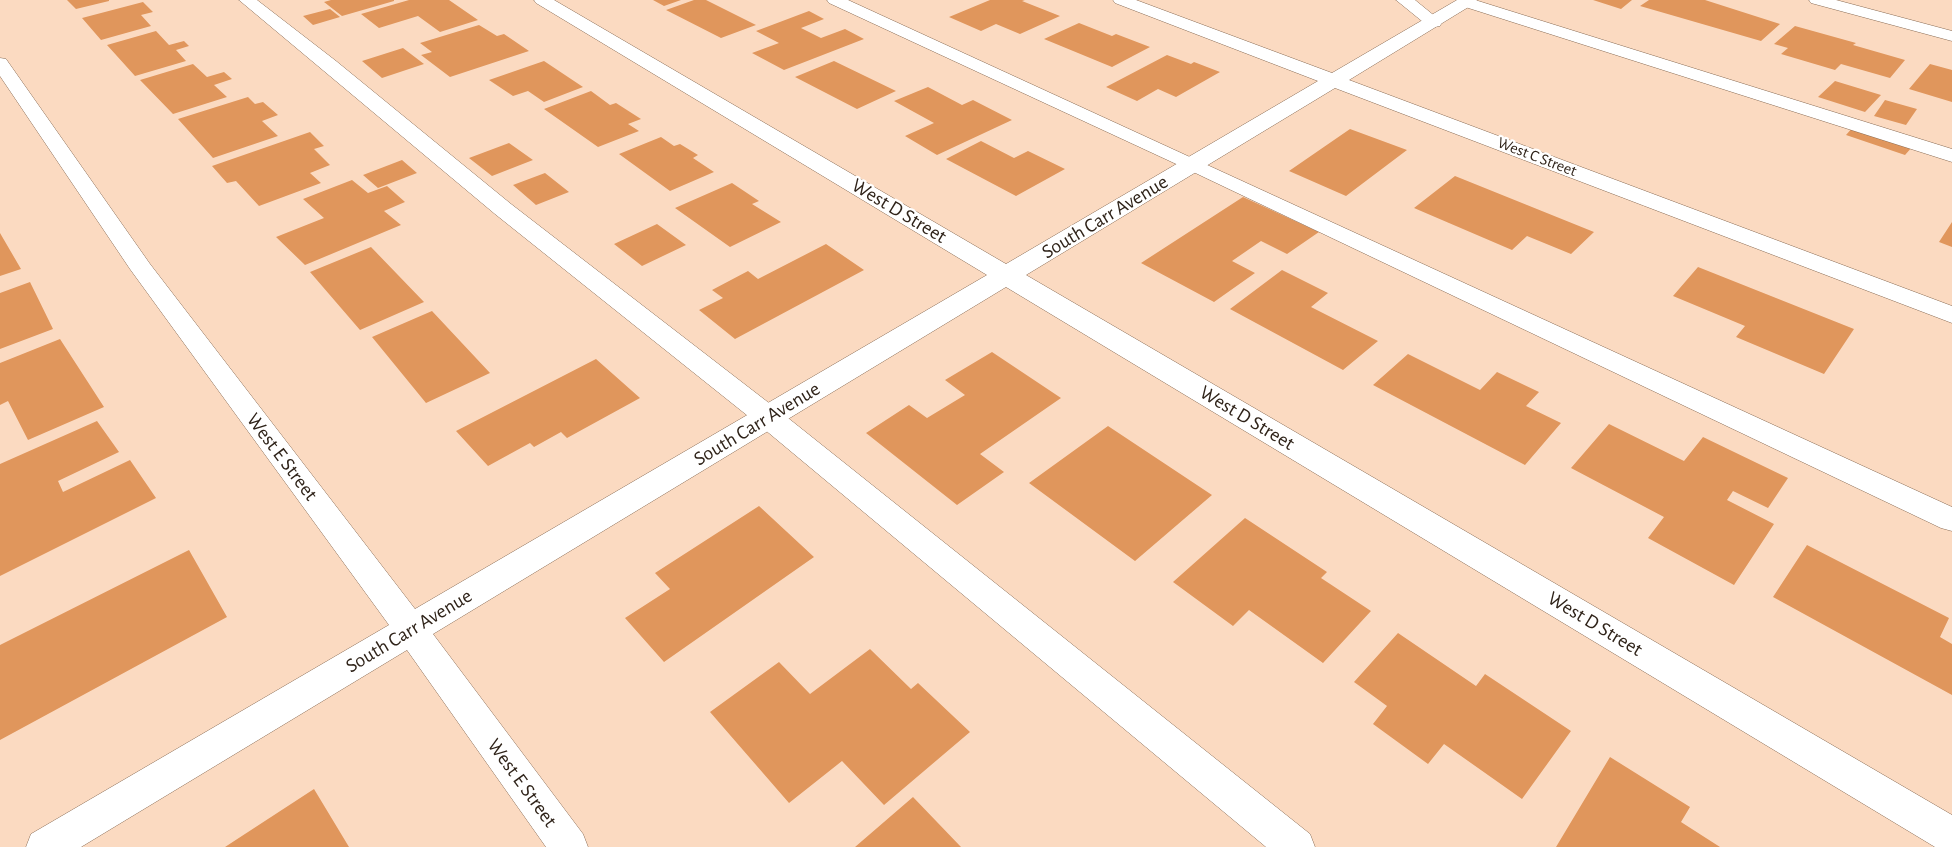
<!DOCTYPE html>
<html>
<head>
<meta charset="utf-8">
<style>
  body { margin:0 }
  canvas { display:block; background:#fbdac1 }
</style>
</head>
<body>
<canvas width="1952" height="847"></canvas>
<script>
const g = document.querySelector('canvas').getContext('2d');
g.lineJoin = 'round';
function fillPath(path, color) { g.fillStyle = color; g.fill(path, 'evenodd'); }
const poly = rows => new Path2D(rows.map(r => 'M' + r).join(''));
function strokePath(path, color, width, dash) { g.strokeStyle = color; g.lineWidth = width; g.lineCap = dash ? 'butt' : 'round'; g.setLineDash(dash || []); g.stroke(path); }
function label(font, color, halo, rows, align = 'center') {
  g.font = font + ' "Alegreya Sans",sans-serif'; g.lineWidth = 4.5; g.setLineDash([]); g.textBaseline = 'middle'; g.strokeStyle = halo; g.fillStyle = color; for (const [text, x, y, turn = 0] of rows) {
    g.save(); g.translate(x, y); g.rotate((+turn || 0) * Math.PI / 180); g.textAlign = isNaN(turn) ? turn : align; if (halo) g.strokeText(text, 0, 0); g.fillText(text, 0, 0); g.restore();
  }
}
fillPath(poly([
  [67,0,109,0,109,1,76,9],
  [331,0,394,0,394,1,342,16,324,2],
  [409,0,449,0,478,20,440,32,418,16,379,28,361,14],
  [653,0,681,0,664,6],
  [694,0,706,0,756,25,721,38,666,10],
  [990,0,1025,0,1022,1,1060,16,1020,34,996,24,981,31,949,17],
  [1593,0,1632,0,1621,9],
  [1649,0,1705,0,1780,24,1761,41,1640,6],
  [143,2,153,12,141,15,151,26,101,40,82,18],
  [330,9,340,17,313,25,303,16],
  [809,11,824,19,801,28,821,38,845,29,864,39,784,70,752,53,779,43,756,31],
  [1079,23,1112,36,1116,34,1150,47,1112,67,1044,39],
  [479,25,497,36,504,34,529,51,450,77,421,55,432,52,420,43],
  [1795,26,1856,43,1853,45,1905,60,1890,78,1841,64,1835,70,1781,54,1788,48,1774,44],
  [156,31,169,45,184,41,189,46,176,50,186,61,135,76,107,45],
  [403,48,424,64,382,78,362,61],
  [1167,55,1191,64,1194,62,1220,72,1176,97,1158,89,1137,101,1106,87],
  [544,61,583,87,544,102,528,91,513,96,489,80],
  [834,61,896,91,857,109,795,77],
  [193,64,207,77,224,72,232,79,214,85,227,97,173,114,140,80],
  [1930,64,1952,70,1952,102,1909,89],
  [1835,81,1881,95,1865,112,1818,97],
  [928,87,962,105,973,100,1012,120,937,155,905,136,934,123,894,101],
  [591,91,610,105,616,103,641,119,628,124,639,131,598,147,544,109],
  [248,97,255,104,263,102,278,115,262,121,278,136,213,158,178,119],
  [1885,100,1917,109,1906,125,1874,116],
  [1853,127,1913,146,1905,155,1846,135],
  [1350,129,1407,150,1346,196,1289,171],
  [310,132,324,146,314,149,330,165,310,173,321,183,259,206,236,181,227,183,212,166],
  [661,137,674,146,680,144,698,155,693,158,714,172,670,191,619,154],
  [981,141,1014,158,1028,151,1065,169,1016,196,946,159],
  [509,143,533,160,492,176,469,158],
  [402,160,417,173,378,188,363,175],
  [545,173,569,192,536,205,513,185],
  [1455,176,1594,232,1571,254,1527,236,1512,250,1414,208],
  [352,180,368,193,387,186,405,202,384,211,401,225,305,265,276,237,324,218,303,199],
  [732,183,759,201,752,204,781,222,730,247,675,208],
  [1243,197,1319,232,1287,254,1261,241,1232,261,1255,273,1214,302,1141,263],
  [1952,222,1952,247,1939,242],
  [657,224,686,245,642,266,614,244],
  [0,233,21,269,0,276],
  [826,244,864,270,735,339,699,310,723,298,712,290,748,271,758,279],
  [371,247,424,302,360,330,310,272],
  [1698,267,1854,329,1824,374,1736,337,1745,326,1673,296],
  [1282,270,1328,293,1311,307,1378,341,1343,370,1230,309],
  [30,282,53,329,0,349,0,293],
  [432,311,490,373,426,403,372,337],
  [60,339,104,407,28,440,8,401,0,405,0,363],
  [992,352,1061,398,980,454,1004,472,957,505,866,433,909,405,927,418,965,395,945,380],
  [1408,354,1480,390,1497,372,1539,392,1526,406,1561,423,1525,465,1373,385],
  [596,359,640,398,567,438,561,432,534,447,530,443,488,466,456,431],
  [97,421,119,452,58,481,63,492,130,460,156,498,0,576,0,464],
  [1609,424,1684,461,1703,437,1788,478,1768,508,1733,491,1727,500,1774,524,1734,585,1648,538,1664,517,1571,468],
  [1108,426,1212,495,1135,561,1029,483],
  [759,506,814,557,664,662,625,618,670,589,655,573],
  [1245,518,1327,572,1321,578,1371,611,1323,663,1249,610,1233,626,1173,582],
  [1807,545,1949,618,1940,637,1952,644,1952,695,1773,597],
  [189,550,227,617,0,740,0,645],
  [1398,633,1476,686,1485,674,1571,731,1522,799,1444,744,1428,764,1373,724,1387,706,1354,682],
  [870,649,911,689,918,683,970,732,884,805,842,761,789,803,710,712,779,662,810,694],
  [1610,757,1690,807,1681,822,1720,847,1556,847],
  [314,789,349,847,225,847],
  [913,797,961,847,855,847]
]), '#e0965c');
const lane = poly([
  [239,0,257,0,336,61,511,204,778,410,1310,834,1315,847,1266,847,758,424,495,214,239,0],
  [827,0,848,0,1952,507,1952,531,1941,528,1187,169,829,3,827,0],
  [1396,0,1415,0,1442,22,1440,26,1434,27,1428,26,1396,0],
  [1458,0,1475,0,1952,149,1952,162,1459,5,1457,2,1458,0]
]);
const street = poly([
  [534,0,554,0,1006,264,1318,81,1115,3,1113,0,1136,0,1332,73,1457,0,1477,0,1475,3,1349,80,1952,306,1952,323,1335,88,1026,275,1952,815,1952,847,1935,847,1006,287,433,634,583,834,588,847,546,847,407,650,81,847,26,847,31,834,389,625,130,269,0,76,0,58,6,59,150,264,415,609,987,275,536,3,534,0],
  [1809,0,1836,0,1952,31,1952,41,1811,3,1809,0]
]);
strokePath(lane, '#896c55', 1);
strokePath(street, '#896c55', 1);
fillPath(lane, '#fff');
fillPath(street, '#fff');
label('16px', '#2f2319', '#fff', [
  ["West C Street",1537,157,21]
]);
label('20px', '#2f2319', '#fff', [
  ["West D Street",899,211,31],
  ["South Carr Avenue",1105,217,-31],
  ["West D Street",1247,418,31],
  ["South Carr Avenue",757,424,-31],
  ["West E Street",282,457,53],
  ["West D Street",1595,624,31],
  ["South Carr Avenue",409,631,-31],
  ["West E Street",522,783,54]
]);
</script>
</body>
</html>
